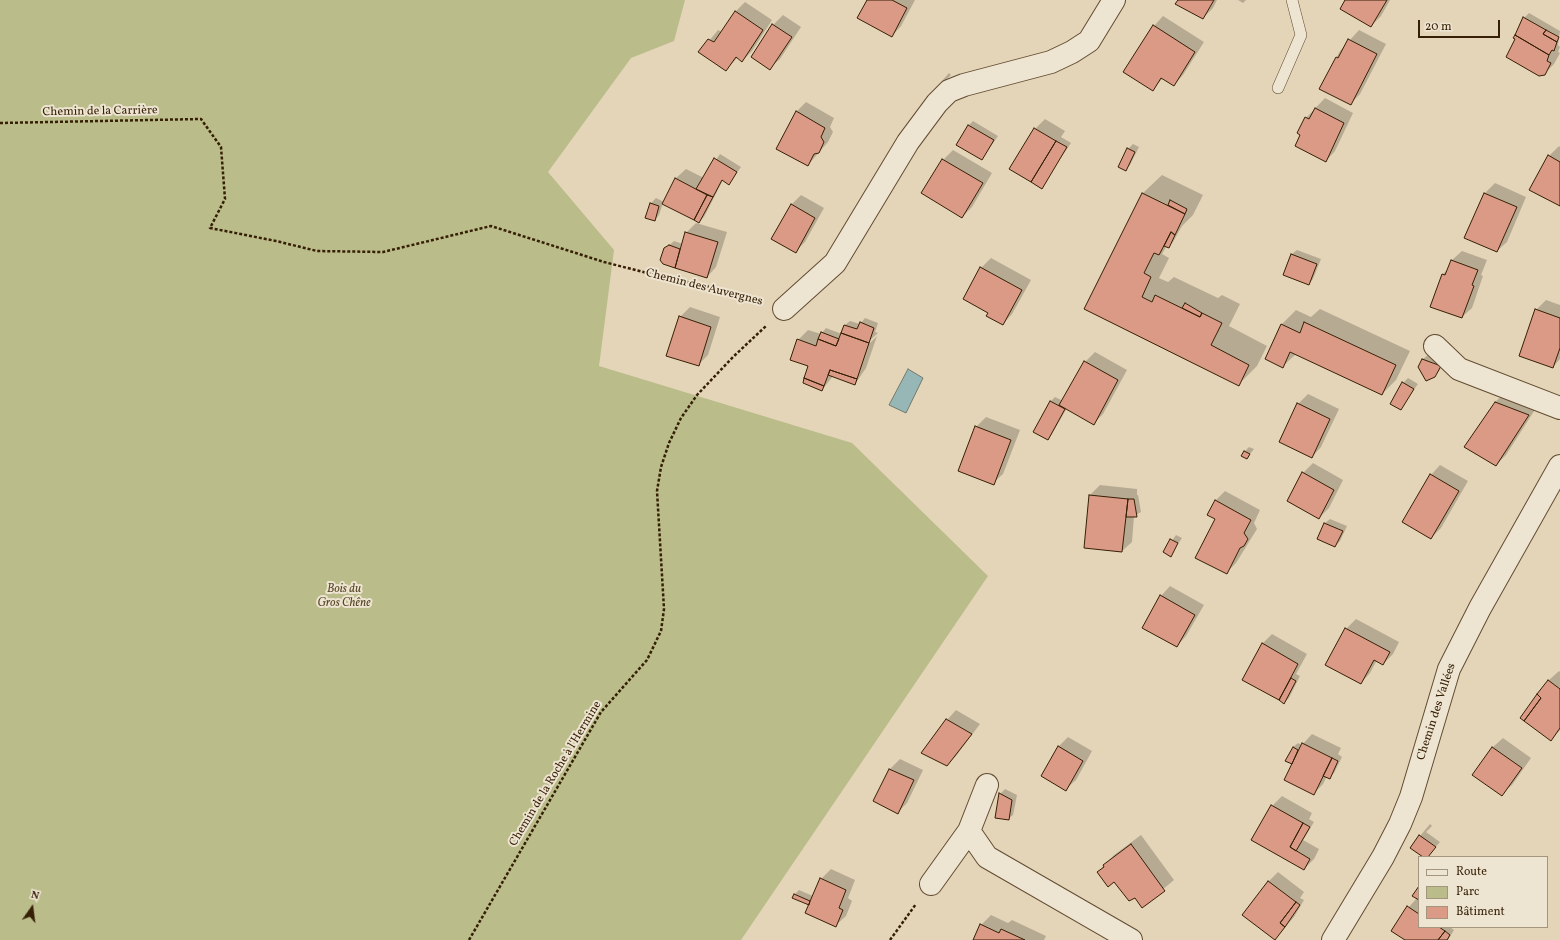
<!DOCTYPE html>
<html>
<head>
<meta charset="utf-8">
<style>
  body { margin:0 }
  #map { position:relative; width:1560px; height:940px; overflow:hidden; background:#e4d5b8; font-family:Vollkorn,serif }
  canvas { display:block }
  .legend { position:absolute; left:1418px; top:856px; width:130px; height:72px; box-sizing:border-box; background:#ede4d1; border:1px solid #a4957f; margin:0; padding:5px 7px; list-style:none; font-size:12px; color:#361f05 }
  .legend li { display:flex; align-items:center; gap:8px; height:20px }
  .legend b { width:20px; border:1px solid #a4957f }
  .north { position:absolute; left:12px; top:888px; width:40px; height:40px; -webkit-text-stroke:3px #ede4d1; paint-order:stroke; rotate:14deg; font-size:11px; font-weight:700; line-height:16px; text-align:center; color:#361f05 }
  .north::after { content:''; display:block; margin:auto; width:14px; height:18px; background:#361f05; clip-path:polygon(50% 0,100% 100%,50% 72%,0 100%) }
  .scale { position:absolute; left:1418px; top:20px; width:82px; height:18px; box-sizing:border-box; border:2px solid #361f05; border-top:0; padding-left:5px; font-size:12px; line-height:14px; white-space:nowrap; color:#361f05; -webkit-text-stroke:3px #ede4d1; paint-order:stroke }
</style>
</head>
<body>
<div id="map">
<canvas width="1560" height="940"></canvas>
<ul class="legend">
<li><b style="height:5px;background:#ede4d1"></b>Route</li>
<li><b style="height:11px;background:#babc8a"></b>Parc</li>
<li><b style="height:11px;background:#db9a85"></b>Bâtiment</li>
</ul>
<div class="north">N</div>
<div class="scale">20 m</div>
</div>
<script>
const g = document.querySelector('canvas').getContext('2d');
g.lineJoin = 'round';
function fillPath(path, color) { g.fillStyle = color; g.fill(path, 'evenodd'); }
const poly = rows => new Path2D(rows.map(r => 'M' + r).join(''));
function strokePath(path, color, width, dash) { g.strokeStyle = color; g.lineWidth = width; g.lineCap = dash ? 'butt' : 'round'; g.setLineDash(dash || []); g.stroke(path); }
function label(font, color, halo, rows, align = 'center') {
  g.font = font + ' Vollkorn,serif'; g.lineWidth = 4; g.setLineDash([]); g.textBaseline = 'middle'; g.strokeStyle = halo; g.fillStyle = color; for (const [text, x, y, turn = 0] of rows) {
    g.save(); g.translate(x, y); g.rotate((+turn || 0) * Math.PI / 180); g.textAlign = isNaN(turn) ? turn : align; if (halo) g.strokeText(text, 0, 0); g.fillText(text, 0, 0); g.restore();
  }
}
fillPath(poly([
  [0,0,685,0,674,41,631,58,548,172,614,250,599,366,852,443,988,576,741,940,0,940]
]), '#babc8a');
const water = poly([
  [908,369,923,378,906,413,889,405,908,369]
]);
fillPath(water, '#97b7b6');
strokePath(water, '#707a6f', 1);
fillPath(poly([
  [868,0,915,0,901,26,892,36],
  [1179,0,1217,0,1213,8,1203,18],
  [1238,0,1246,0,1243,3],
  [1346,0,1390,0,1381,16,1371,26],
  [745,2,772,20,752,51,742,61,738,57,726,70,700,52,718,30,722,32,736,11],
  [1529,13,1560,31,1558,45,1560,47,1558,52,1560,53,1554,64,1544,74,1514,38,1524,18],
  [783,15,801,27,780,59,770,68,773,25],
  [1163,16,1204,42,1183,75,1174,85,1163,78,1153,89,1154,26],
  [1359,30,1386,44,1360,94,1350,104,1320,89,1340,51],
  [949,73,951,75,944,82,942,81],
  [1325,98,1353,113,1335,151,1326,161,1302,135,1306,118],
  [806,102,834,118,830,127,833,132,828,142,808,165,796,112],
  [1045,119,1065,131,1061,137,1071,143,1041,187,1035,129],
  [973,121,998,136,982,159,968,126],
  [1133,144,1139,147,1130,165,1126,169,1128,149],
  [1559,146,1560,147,1560,205,1549,156],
  [953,150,992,173,972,207,962,217,943,160],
  [720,154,741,167,729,184,723,180,704,217,699,222,663,203,659,215,655,220,646,217,651,203,656,198,664,202,676,178,686,169,704,178],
  [1162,175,1203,195,1193,215,1182,226,1173,242,1169,247,1166,247,1162,254,1169,258,1159,278,1168,282,1174,277,1218,298,1222,295,1240,304,1229,326,1267,346,1257,366,1239,384,1086,308,1143,193],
  [1495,183,1526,197,1507,242,1497,251,1465,238,1485,193],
  [801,195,824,208,805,242,795,252,772,238,792,204],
  [696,223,727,232,716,267,707,277,674,266,665,249,674,241,683,244,686,233],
  [1297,250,1321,259,1313,279,1309,284,1284,275,1292,254],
  [1462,251,1487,260,1481,275,1483,276,1472,308,1462,317,1443,274,1449,268,1452,260],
  [991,258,1031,280,1012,314,1003,324,989,312,981,268],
  [1546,300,1560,305,1560,359,1553,367,1536,310],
  [690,307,720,317,708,355,698,365,680,317],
  [1320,309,1410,351,1396,380,1382,394,1296,354,1283,366,1266,358,1282,324,1296,310,1311,317],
  [865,318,878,323,875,332,878,333,868,342,868,345,877,336,866,368,855,384,833,376,822,390,798,340,808,330,821,334,826,328,842,334,845,325,850,321,860,324],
  [1095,352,1127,370,1103,414,1094,423,1067,408,1052,434,1048,439,1034,431,1051,401,1055,397,1063,401,1085,362],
  [1428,355,1444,361,1439,371,1434,376,1423,359],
  [1408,378,1418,384,1400,409,1403,383],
  [1505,393,1538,405,1506,455,1496,465,1495,402],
  [1308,394,1339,409,1321,447,1312,457,1298,404],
  [986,417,1020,430,1003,474,993,483,976,427],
  [1249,447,1254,449,1247,458,1245,451],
  [1313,463,1343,480,1329,508,1319,518,1288,501,1303,473],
  [1440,465,1468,481,1441,528,1431,538,1431,475],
  [1100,485,1137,489,1137,495,1138,495,1141,512,1134,516,1132,542,1122,551,1085,547,1090,495],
  [1225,491,1260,510,1254,523,1257,529,1236,563,1227,572,1217,518,1209,514,1216,500],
  [1330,519,1347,526,1340,541,1335,546,1318,538,1325,523],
  [1176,535,1182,538,1170,556,1164,552],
  [1170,586,1204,605,1186,636,1177,646,1161,596],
  [1356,619,1399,642,1393,654,1383,664,1377,660,1370,673,1361,683,1346,629],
  [1272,634,1307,654,1296,674,1300,676,1289,698,1284,703,1243,680,1262,644],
  [1559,671,1560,672,1560,730,1551,740,1522,718,1549,680],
  [956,710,980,724,956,756,947,765,947,720],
  [1312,734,1341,748,1338,754,1342,757,1334,773,1329,777,1327,776,1323,784,1313,794,1293,764,1293,747,1298,743,1302,745],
  [1068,737,1092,751,1076,780,1066,789,1042,775,1059,746],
  [1503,738,1531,758,1512,785,1502,794,1474,774,1493,747],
  [900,759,923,770,907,803,898,812,875,801,890,769],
  [1005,789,1017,795,1013,815,1008,819,1000,794],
  [1282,796,1312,813,1309,819,1314,822,1303,840,1319,849,1314,859,1304,869,1253,840,1272,806],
  [1430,824,1432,826,1426,832,1440,842,1427,857,1424,857,1420,836],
  [1141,835,1174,880,1143,906,1135,896,1115,881,1098,872,1114,855],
  [831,869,855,880,848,898,852,901,846,916,836,925,811,900,808,904,794,895,799,890,813,896,821,879],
  [1278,872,1304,892,1300,898,1304,900,1294,917,1275,939,1268,882],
  [1419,888,1419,927,1450,927,1454,930,1448,940,1406,940,1400,917,1417,898],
  [991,915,1008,923,1012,920,1046,936,1044,940,974,940,981,925]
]), '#0003');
const building = poly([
  [867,0,892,0,907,8,892,37,857,18,867,0],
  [1178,0,1214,0,1203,19,1175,4,1178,0],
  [1345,0,1387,0,1371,27,1340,9,1345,0],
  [735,11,763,30,742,62,736,57,726,71,698,52,708,39,714,42,735,11],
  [1523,17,1546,30,1543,34,1557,42,1554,51,1552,50,1549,55,1515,35,1523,17],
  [772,24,792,37,770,70,751,57,772,24],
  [1153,25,1195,52,1174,86,1161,78,1153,91,1123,72,1153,25],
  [1546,30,1559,37,1557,42,1543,34,1546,30],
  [1515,35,1549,55,1547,61,1551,63,1545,75,1539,76,1506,57,1515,39,1513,38,1515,35],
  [1348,39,1377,54,1351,105,1319,89,1336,57,1338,58,1348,39],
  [1315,108,1344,123,1326,162,1295,146,1300,135,1297,133,1305,117,1309,119,1315,108],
  [796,111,825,128,821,137,824,142,819,153,814,154,808,166,776,149,796,111],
  [968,125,994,140,982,160,956,145,968,125],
  [1034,128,1056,141,1031,182,1009,169,1034,128],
  [1056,141,1067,147,1042,189,1031,182,1056,141],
  [1127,148,1135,152,1126,171,1118,167,1127,148],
  [1548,155,1560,162,1560,206,1529,190,1548,155],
  [714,158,737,172,729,185,722,180,713,197,696,189,714,158],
  [942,159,983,183,962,218,921,193,942,159],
  [675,178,707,195,694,220,662,204,675,178],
  [1142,193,1185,214,1175,235,1171,232,1159,255,1154,253,1144,273,1151,277,1142,297,1152,302,1155,295,1200,317,1202,313,1222,323,1211,345,1249,365,1239,386,1084,309,1142,193],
  [1484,193,1517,207,1497,252,1464,238,1484,193],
  [707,195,713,197,699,223,694,220,707,195],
  [1170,200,1187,209,1185,214,1168,205,1170,200],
  [650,203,659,206,655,221,645,218,650,203],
  [791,204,815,218,796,253,771,239,791,204],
  [685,232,718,242,707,278,675,268,685,232],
  [1171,232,1175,235,1169,248,1164,246,1171,232],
  [669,245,680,249,675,268,663,264,660,260,664,248,669,245],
  [1291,254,1317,264,1309,285,1283,275,1291,254],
  [1451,260,1478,270,1472,285,1474,286,1462,318,1430,307,1442,274,1445,275,1451,260],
  [980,267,1022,290,1003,325,986,316,988,313,963,299,980,267],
  [1185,303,1202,313,1200,317,1182,308,1185,303],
  [1535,309,1560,318,1560,348,1553,368,1519,356,1535,309],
  [679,316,711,327,699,366,666,356,679,316],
  [860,322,874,328,869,343,841,333,844,325,857,329,860,322],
  [1304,322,1396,365,1382,395,1290,352,1283,368,1265,359,1281,324,1300,333,1304,322],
  [821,332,839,339,836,346,818,339,821,332],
  [841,333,869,343,857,379,830,370,824,386,804,378,808,366,790,360,797,339,816,346,818,339,836,346,841,333],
  [1422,359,1441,366,1435,377,1426,381,1418,367,1422,359],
  [1084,361,1118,380,1094,425,1059,405,1084,361],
  [830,370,857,379,855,385,828,375,830,370],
  [804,378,824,386,822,391,803,383,804,378],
  [1402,382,1414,389,1401,410,1390,404,1402,382],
  [1050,401,1065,409,1048,440,1033,432,1050,401],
  [1495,402,1529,415,1496,466,1464,447,1495,402],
  [1297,403,1330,419,1312,458,1279,442,1297,403],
  [975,426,1011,440,994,485,958,471,975,426],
  [1244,451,1250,454,1247,459,1241,456,1244,451],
  [1302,472,1334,490,1319,519,1287,501,1302,472],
  [1430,474,1459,491,1431,539,1402,522,1430,474],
  [1089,495,1128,499,1122,552,1084,548,1089,495],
  [1128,499,1134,499,1137,517,1126,517,1128,499],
  [1215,500,1251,520,1244,533,1248,539,1244,546,1240,548,1227,574,1195,558,1215,519,1207,515,1215,500],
  [1324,523,1343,531,1335,547,1317,539,1324,523],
  [1170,539,1178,543,1171,557,1163,552,1170,539],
  [1160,595,1195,615,1177,647,1142,628,1160,595],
  [1345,628,1390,652,1383,665,1374,660,1361,684,1325,665,1345,628],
  [1262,643,1298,664,1279,700,1242,680,1262,643],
  [1291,678,1296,681,1284,704,1279,700,1291,678],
  [1548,680,1560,689,1560,728,1551,741,1524,721,1541,698,1537,694,1548,680],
  [1537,694,1541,698,1524,721,1520,718,1537,694],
  [946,719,972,734,947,766,921,753,946,719],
  [1302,743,1332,758,1314,795,1284,780,1302,743],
  [1058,746,1083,761,1066,791,1041,776,1058,746],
  [1293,747,1298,750,1292,764,1285,761,1293,747],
  [1492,747,1522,768,1502,796,1472,775,1492,747],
  [1332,758,1338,761,1330,779,1323,776,1332,758],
  [889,769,914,780,898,814,873,801,889,769],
  [999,793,1012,800,1009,820,995,818,999,793],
  [1271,805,1303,823,1290,847,1310,859,1304,870,1251,840,1271,805],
  [1303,823,1310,827,1296,851,1290,847,1303,823],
  [1419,835,1436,847,1428,857,1423,857,1410,848,1419,835],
  [1131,844,1165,891,1142,908,1135,898,1129,901,1114,882,1108,887,1097,872,1104,867,1103,865,1131,844],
  [820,878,846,890,839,908,843,910,836,927,805,913,820,878],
  [1268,881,1296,902,1280,923,1285,927,1275,940,1242,915,1268,881],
  [1419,886,1419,900,1412,896,1419,886],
  [794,894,810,901,809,905,792,898,794,894],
  [1296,902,1300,905,1285,927,1280,923,1296,902],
  [1407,906,1419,914,1419,927,1439,927,1445,931,1438,940,1405,940,1391,931,1407,906],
  [980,924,999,933,1001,929,1025,940,973,940,980,924],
  [1445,931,1450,935,1447,940,1438,940,1445,931]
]);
fillPath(building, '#db9a85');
strokePath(building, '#361f05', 1);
const lane = poly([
  [1278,88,1301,35,1292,0]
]);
const street = poly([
  [784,309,835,263,908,142,937,103,949,91,964,85,1051,62,1072,52,1089,41,1114,0],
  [1435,346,1459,369,1560,408],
  [969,831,987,857,1131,940],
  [931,884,969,831,987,785],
  [1333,940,1383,857,1400,824,1411,797,1449,669,1480,608,1560,466]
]);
strokePath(lane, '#624c32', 12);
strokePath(street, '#624c32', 24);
strokePath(poly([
  [0,123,201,119,221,147,225,199,210,228,276,241,317,251,383,252,491,226,604,262,651,274,719,289,761,302],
  [469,940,601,712,647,660,661,631,664,609,657,491,661,467,669,443,681,418,697,395,733,357,766,326],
  [890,940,916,904]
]), '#361f05', 2.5, [3, 2]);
strokePath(lane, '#ede4d1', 11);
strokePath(street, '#ede4d1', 22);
label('12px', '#361f05', '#ede4d1', [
  ["Chemin de la Carrière",100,112,-1],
  ["Chemin des Auvergnes",704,288,14],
  ["Chemin des Vallées",1437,712,-72],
  ["Chemin de la Roche à l'Hermine",556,774,-59]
]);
label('italic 12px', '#574626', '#ede4d1', [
  ["Bois du",344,590],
  ["Gros Chêne",344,604]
]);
</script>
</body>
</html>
